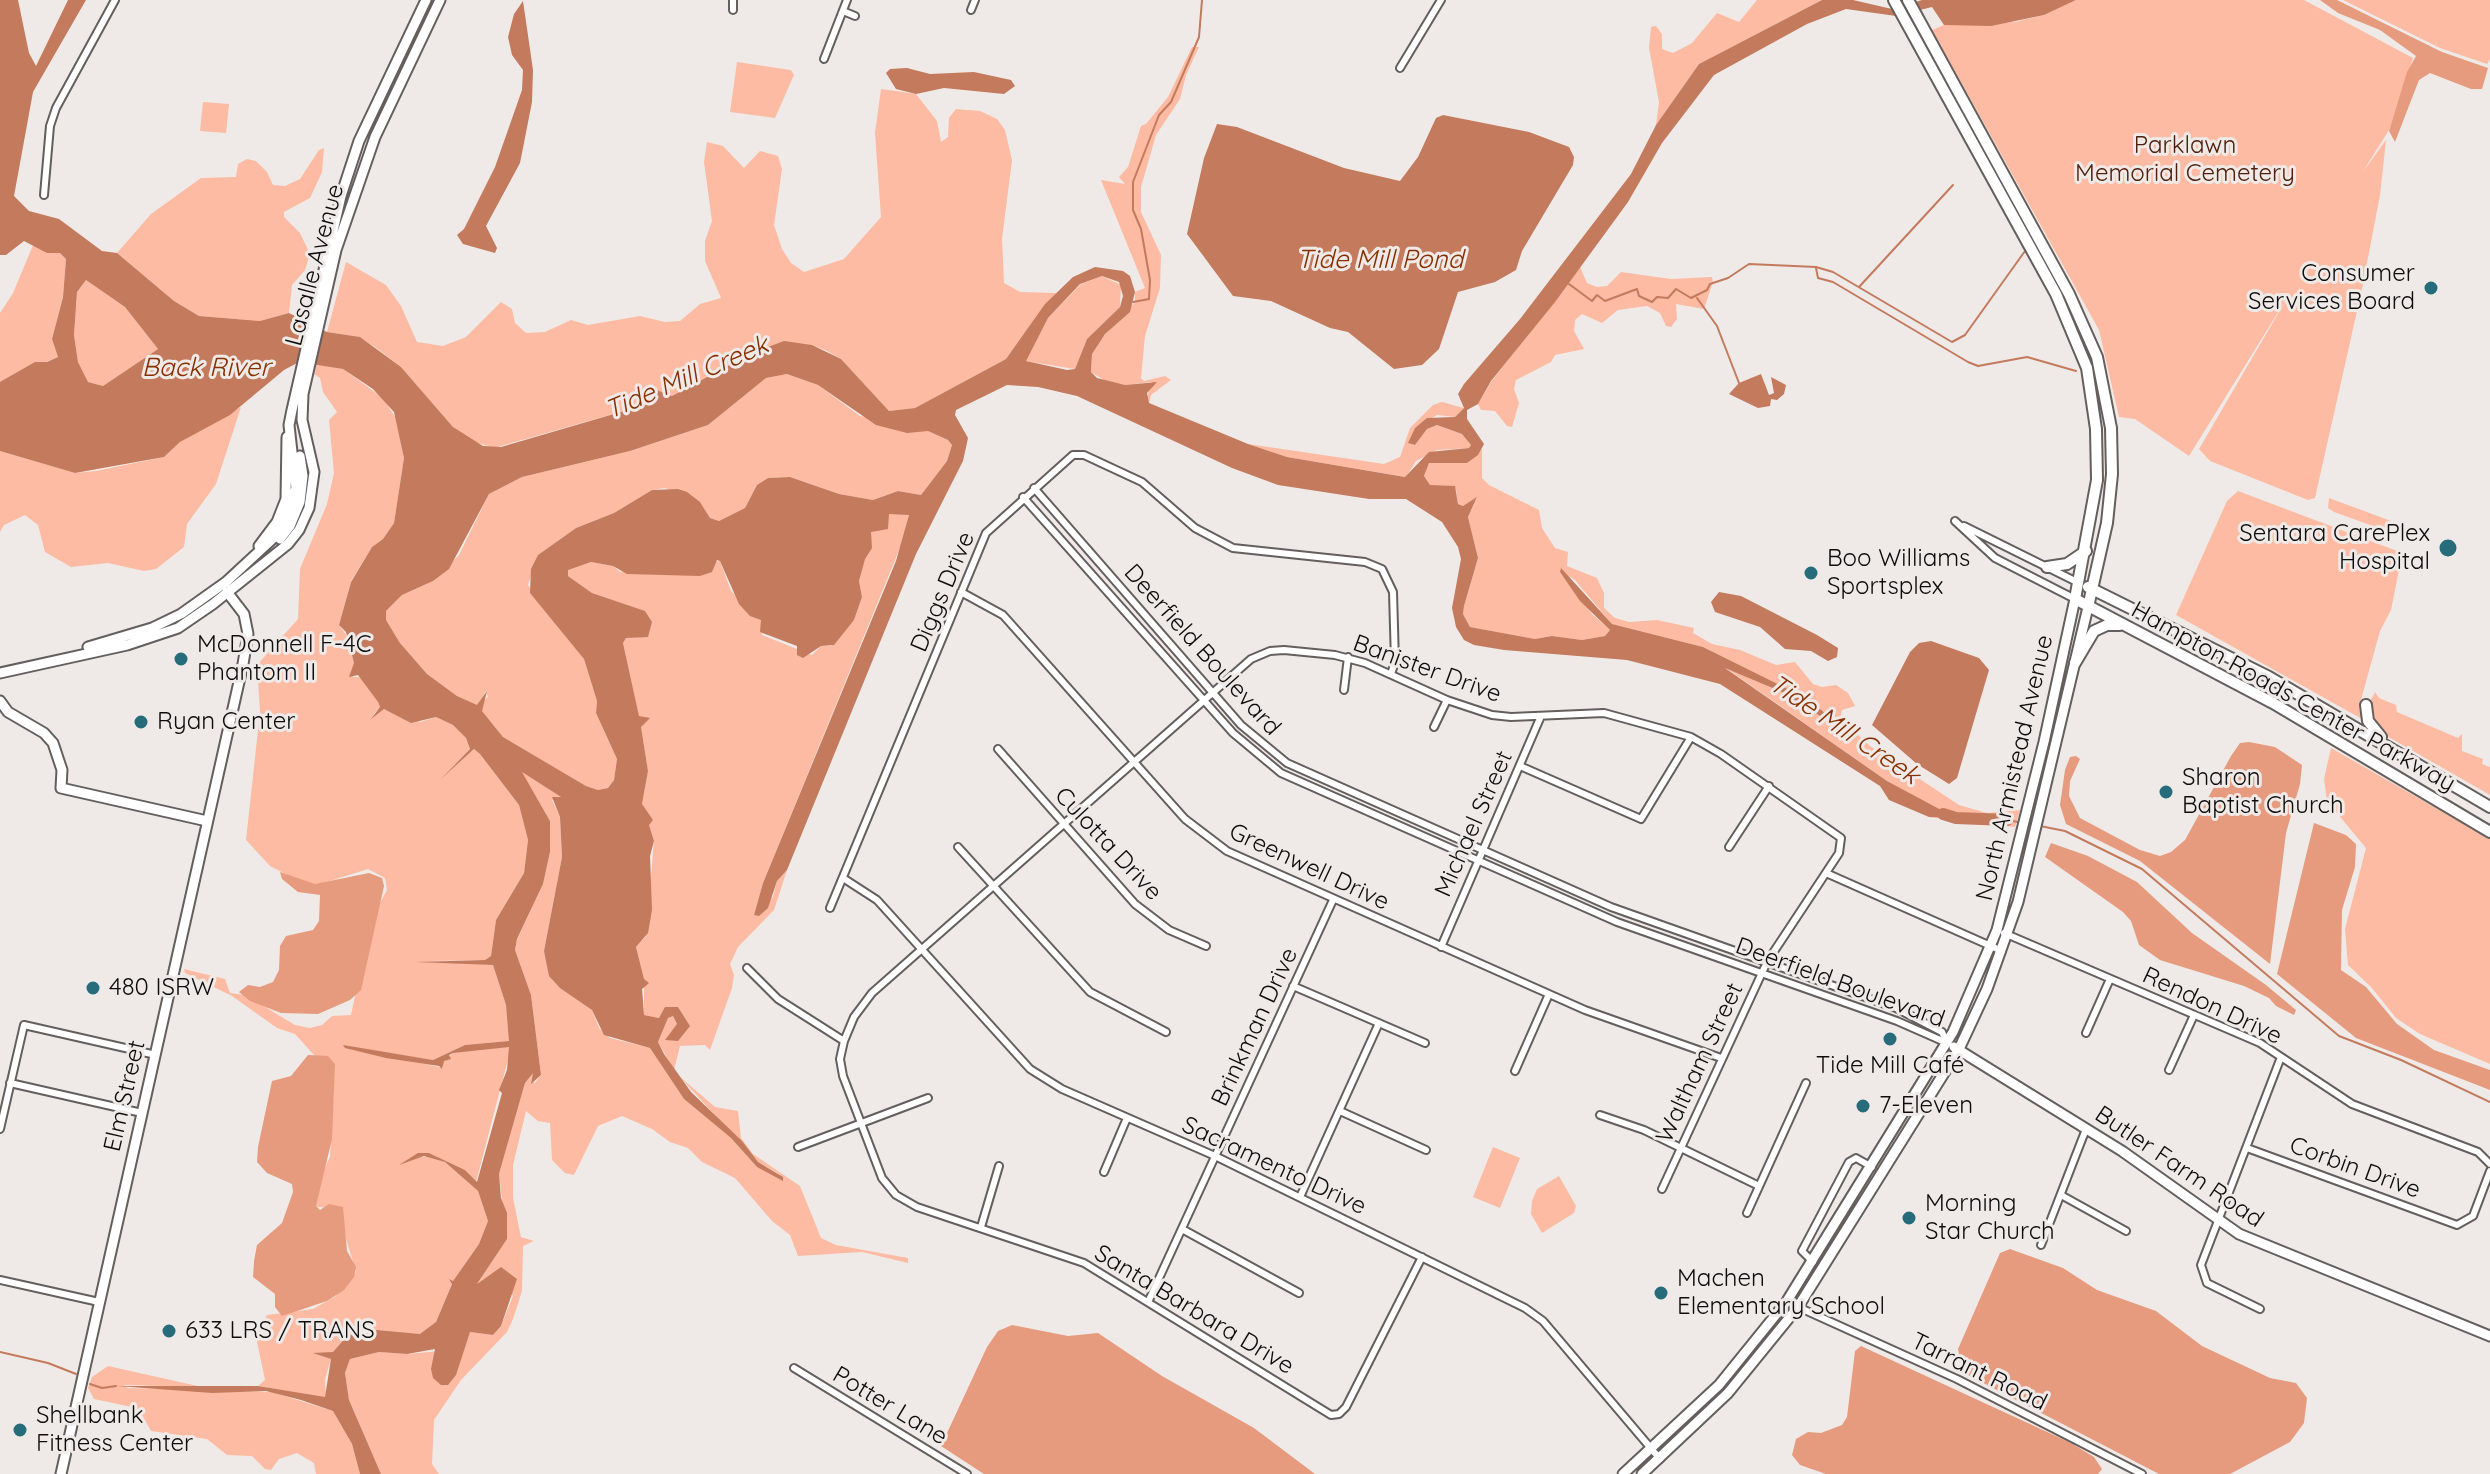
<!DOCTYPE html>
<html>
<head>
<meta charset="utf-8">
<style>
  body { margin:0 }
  canvas { display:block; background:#efeae7 }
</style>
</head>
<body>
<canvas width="2490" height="1474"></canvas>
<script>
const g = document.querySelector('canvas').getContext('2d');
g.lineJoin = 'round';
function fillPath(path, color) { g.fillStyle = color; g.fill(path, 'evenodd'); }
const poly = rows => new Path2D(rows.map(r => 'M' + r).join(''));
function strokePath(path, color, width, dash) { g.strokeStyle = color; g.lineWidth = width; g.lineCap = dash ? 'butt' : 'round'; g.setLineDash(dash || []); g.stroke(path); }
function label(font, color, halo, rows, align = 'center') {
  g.font = font + ' Quicksand,sans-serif'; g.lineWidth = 6; g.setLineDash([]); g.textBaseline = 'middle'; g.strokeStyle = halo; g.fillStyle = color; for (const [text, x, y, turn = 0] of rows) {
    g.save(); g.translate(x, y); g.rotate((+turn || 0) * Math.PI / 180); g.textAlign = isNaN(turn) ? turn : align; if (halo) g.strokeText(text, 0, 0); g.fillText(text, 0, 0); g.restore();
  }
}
fillPath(poly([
  [1757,0,1822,0,1699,64,1656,125,1659,102,1649,48,1651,27,1656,26,1662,34,1662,49,1673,53,1692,43,1717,13,1739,22],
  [2076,0,2304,0,2413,58,2389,130,2362,173,2386,140,2380,195,2362,289,2315,498,2308,500,2210,461,2199,449,2290,293,2189,456,2135,419,2119,417,2099,330,1932,30,1944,25,2015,22,2044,15],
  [2343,0,2490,0,2490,59,2487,64,2440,48],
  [1192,47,1199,47,1186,75,1180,99,1156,135,1141,187,1141,212,1161,255,1160,288,1145,336,1141,378,1144,381,1165,376,1171,380,1151,395,1149,403,1146,400,1152,382,1125,385,1107,382,1091,372,1092,354,1099,341,1135,302,1135,292,1145,288,1101,180,1125,184,1119,177,1128,167,1141,126,1146,124,1168,97],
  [737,62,791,70,794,75,775,118,730,112],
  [881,89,916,94,937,121,941,142,948,137,949,118,956,109,980,111,997,119,1005,130,1012,160,1002,239,1004,283,1020,292,1056,293,1006,359,915,408,889,411,841,359,825,350,812,345,766,347,672,396,654,391,652,401,648,404,494,448,472,441,453,427,401,367,375,347,359,337,327,332,346,262,386,285,401,306,417,342,443,346,466,337,501,302,512,309,515,323,526,333,545,332,571,320,588,325,640,316,665,322,680,321,700,304,721,298,705,261,705,241,712,221,704,162,707,142,723,146,744,168,760,151,778,156,782,169,774,225,782,249,791,263,804,272,844,259,881,217,875,133],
  [203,102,229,104,226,133,200,131],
  [324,148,322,172,310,198,284,212,284,217,300,233,310,254,305,270,292,285,289,313,260,321,199,316,174,301,117,253,151,214,201,178,236,177,238,164,247,159,256,161,267,172,273,185,285,186,300,179,319,150],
  [34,243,47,253,60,253,66,259,63,296,52,339,58,357,0,382,0,313,13,293],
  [1580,267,1587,283,1597,287,1607,286,1621,272,1671,279,1712,277,1713,282,1704,309,1676,304,1677,319,1671,327,1666,326,1660,313,1647,306,1618,310,1602,323,1582,314,1575,320,1574,331,1584,349,1555,355,1551,362,1516,380,1514,389,1519,403,1512,427,1507,426,1495,411,1481,410,1478,404,1491,382],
  [1102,276,1121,285,1120,307,1087,339,1075,369,1025,361,1048,318,1081,284],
  [86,280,125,307,158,349,103,386,88,382,78,362,74,335,77,292],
  [317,363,343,369,383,398,397,420,404,458,394,523,383,539,372,547,351,581,339,625,347,636,354,663,353,677,360,677,378,702,380,707,372,716,384,709,420,722,436,717,453,725,466,738,470,749,443,777,474,749,480,754,519,805,528,840,524,873,496,920,491,956,485,960,428,961,493,965,506,1005,510,1041,465,1045,433,1060,344,1046,443,1068,443,1061,453,1053,496,1046,509,1046,510,1052,476,1182,465,1170,429,1153,415,1157,435,1157,445,1162,478,1191,488,1221,479,1244,453,1281,436,1322,428,1331,420,1334,367,1331,345,1339,333,1352,324,1355,331,1359,325,1379,326,1397,321,1397,258,1386,265,1380,256,1337,267,1315,313,1309,336,1296,337,1290,356,1272,337,1208,317,1207,311,1197,330,1157,334,1089,323,1065,295,1034,277,1028,232,996,185,973,184,969,225,979,230,993,245,995,295,1025,310,1028,322,1025,332,1016,351,1015,371,920,387,890,385,878,368,869,317,885,305,884,270,866,246,840,260,712,257,665,298,619,300,569,327,504,334,473,329,420,337,412,323,392,320,378,314,374],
  [787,374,818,385,860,416,928,431,948,440,952,445,947,461,921,495,898,491,873,500,839,494,790,477,768,478,757,485,745,508,719,521,710,518,700,502,665,488,652,490,614,513,576,528,538,555,528,585,584,659,597,701,596,713,617,759,614,780,608,788,598,790,586,786,503,737,482,711,482,702,488,697,486,691,478,706,457,696,427,674,400,643,386,620,386,611,402,595,433,581,459,555,489,494,522,477,630,451,708,425,766,378],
  [1442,402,1464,408,1455,417,1437,415,1415,428,1409,443,1415,445,1427,429,1437,425,1462,434,1471,445,1469,448,1437,450,1416,461,1406,477,1287,457,1248,444,1384,464,1400,457,1410,428,1433,405],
  [241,407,216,484,187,524,184,547,156,569,144,571,108,563,71,567,45,552,38,525,25,515,4,525,0,532,0,451,75,473,96,471,164,457,180,442],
  [1482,449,1482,478,1489,485,1539,510,1542,528,1555,548,1568,552,1567,566,1597,578,1604,593,1604,608,1615,618,1629,622,1657,620,1694,628,1693,633,1712,644,1740,650,1776,665,1795,662,1813,684,1822,687,1836,685,1848,693,1855,706,1842,710,1840,719,1870,746,1959,805,1987,813,2020,810,2015,827,1929,817,1953,818,1887,781,1726,668,1782,692,1855,738,1808,699,1703,647,1612,624,1574,579,1560,572,1592,614,1610,630,1605,636,1582,640,1552,636,1535,639,1470,627,1463,614,1464,606,1478,558,1468,517,1477,498,1463,506,1458,504,1456,489,1430,485,1424,476,1429,463,1467,463],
  [2238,491,2397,551,2401,560,2391,610,2380,631,2359,707,2362,719,2176,615,2227,501],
  [2329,498,2391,521,2387,531,2334,512,2328,508],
  [889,513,909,514,904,538,763,883,754,915,773,897,777,881,787,870,774,910,738,947,730,964,734,975,732,988,710,1050,705,1045,680,1046,674,1070,658,1042,668,1018,673,1016,677,1024,688,1023,678,1007,659,1018,644,1015,644,979,636,947,646,936,654,841,642,804,648,771,641,728,645,719,639,717,623,643,644,611,592,593,568,576,568,569,591,562,613,566,620,572,720,561,731,591,762,620,762,635,812,655,821,646,831,646,854,620,862,597,859,581,870,532],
  [2375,692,2379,698,2396,705,2397,712,2458,738,2462,734,2462,751,2483,759,2482,764,2490,767,2490,795,2378,731,2372,716,2370,702],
  [2331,748,2490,839,2490,1064,2420,1034,2396,1018,2372,988,2348,965,2345,929,2366,848,2327,801,2324,779],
  [521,771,561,797,552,800,560,817,562,857,544,951,553,981,592,1010,599,1028,610,1038,650,1048,684,1099,731,1138,757,1167,781,1175,758,1162,679,1076,715,1107,738,1111,741,1138,753,1154,800,1186,821,1238,836,1245,908,1258,908,1263,862,1252,798,1256,790,1235,772,1221,735,1178,702,1162,688,1148,670,1142,652,1129,622,1116,598,1126,574,1175,565,1173,552,1160,550,1123,538,1121,526,1111,513,1165,513,1198,521,1237,534,1241,523,1246,522,1291,513,1319,507,1332,461,1380,434,1420,432,1464,439,1474,381,1474,349,1400,345,1373,350,1359,379,1352,407,1354,462,1349,470,1332,493,1335,501,1326,513,1296,493,1273,477,1284,507,1239,499,1174,525,1083,533,1072,534,1084,541,1075,531,995,515,950,517,940,543,884,550,852,550,821],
  [1493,1147,1520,1158,1500,1208,1473,1197],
  [1559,1176,1576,1206,1574,1213,1542,1233,1531,1214,1532,1201,1537,1189],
  [108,1366,202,1387,124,1385,128,1388,272,1392,333,1411,352,1444,360,1474,316,1474,314,1463,297,1453,279,1459,271,1470,265,1469,252,1456,227,1455,207,1439,151,1431,142,1415,132,1407,94,1399,88,1388,92,1377]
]), '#fcbba2');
fillPath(poly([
  [2320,0,2337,0,2442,52,2488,68,2482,89,2471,89,2430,73,2419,80,2395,142,2389,131,2407,72,2416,56,2380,30,2338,13],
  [2249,742,2275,747,2302,765,2300,784,2286,833,2270,964,2140,861,2066,824,2060,805,2065,770,2070,757,2076,756,2080,759,2070,781,2069,796,2080,818,2140,850,2160,856,2171,852,2185,840,2231,756,2240,743],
  [2314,823,2346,835,2356,844,2355,867,2342,910,2341,970,2366,987,2397,1024,2434,1050,2490,1070,2490,1090,2356,1038,2277,974],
  [2051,843,2088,856,2137,882,2192,933,2266,985,2296,1010,2294,1015,2276,1006,2269,998,2244,986,2160,960,2139,945,2131,921,2123,912,2045,857],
  [280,872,315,884,369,873,382,878,384,886,361,990,350,1000,318,1014,281,1013,250,1001,239,992,248,985,260,987,273,982,279,970,280,946,286,936,313,930,319,921,320,895,298,892,282,879],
  [308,1055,328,1056,335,1064,332,1139,316,1206,320,1210,329,1204,343,1207,347,1251,356,1267,354,1277,344,1290,327,1301,282,1316,275,1307,275,1294,253,1277,254,1261,257,1245,282,1223,293,1192,292,1184,267,1173,257,1162,258,1147,272,1081,291,1076],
  [2010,1249,2063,1268,2097,1290,2156,1311,2202,1346,2270,1378,2296,1383,2307,1398,2304,1423,2290,1442,2230,1474,2159,1474,1968,1375,1962,1370,1958,1349,2000,1253],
  [1012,1325,1068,1336,1098,1333,1162,1376,1254,1428,1315,1474,984,1474,941,1446,987,1347,998,1331],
  [1861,1346,2071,1443,2094,1457,2102,1469,2098,1474,1826,1474,1800,1465,1792,1455,1796,1439,1808,1432,1821,1433,1842,1425,1847,1417,1855,1351]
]), '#e79b7e');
fillPath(poly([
  [0,0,18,0,29,53,36,66,68,0,86,0,33,92,14,196,29,211,59,219,102,251,117,253,174,301,199,316,260,321,289,313,327,332,360,337,401,367,453,427,483,446,501,447,648,404,652,401,654,389,672,396,752,353,784,341,812,345,841,359,889,411,915,408,1006,359,1045,304,1073,277,1095,267,1123,271,1130,276,1135,292,1130,312,1105,334,1092,354,1091,372,1097,378,1125,385,1157,382,1147,393,1149,403,1248,444,1287,457,1405,477,1429,452,1469,448,1471,445,1462,434,1437,425,1427,429,1415,445,1408,443,1415,428,1427,418,1455,417,1464,408,1458,394,1464,384,1520,319,1631,174,1656,125,1699,64,1822,0,1853,0,1892,9,1922,0,2076,0,2044,15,1991,26,1944,25,1932,7,1896,16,1846,9,1807,24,1714,75,1662,143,1628,202,1555,302,1491,381,1478,404,1467,410,1467,419,1484,444,1478,455,1467,463,1429,463,1424,476,1430,485,1455,486,1458,504,1463,506,1477,497,1468,517,1478,558,1464,606,1463,614,1470,627,1535,639,1552,636,1582,640,1605,636,1610,630,1580,601,1560,572,1561,568,1612,624,1703,647,1808,699,1855,738,1782,692,1725,668,1887,781,1956,818,1929,817,1889,800,1880,786,1720,684,1627,660,1504,650,1474,645,1464,640,1456,627,1452,608,1461,559,1458,547,1442,522,1406,499,1369,499,1278,485,1232,468,1077,396,1038,387,1007,385,956,410,955,415,968,438,963,461,916,554,787,870,777,881,768,908,759,916,754,915,763,883,896,561,909,515,889,514,888,529,871,532,872,548,865,559,859,581,862,597,854,620,834,645,821,646,803,658,797,655,797,646,760,632,761,620,750,616,739,604,720,561,717,560,712,572,700,576,627,574,613,566,591,562,568,570,568,576,592,593,645,611,652,622,648,637,626,638,623,643,639,716,650,718,641,727,648,771,642,804,653,820,649,825,654,841,650,856,652,910,648,933,636,947,644,979,649,983,642,989,644,1015,659,1018,665,1007,678,1007,690,1026,678,1041,665,1040,677,1024,673,1016,668,1018,658,1042,664,1054,691,1092,742,1141,758,1162,783,1177,783,1181,757,1167,731,1138,684,1099,650,1048,604,1035,592,1010,560,988,549,976,544,951,562,857,560,817,552,797,561,797,522,772,550,821,550,852,543,884,517,939,515,950,531,995,541,1075,531,1084,533,1073,525,1083,499,1174,501,1198,507,1213,507,1239,477,1284,501,1267,517,1279,501,1326,493,1335,470,1332,456,1375,448,1385,441,1385,433,1378,431,1369,435,1349,407,1354,379,1352,350,1359,345,1373,349,1400,381,1474,360,1474,352,1444,333,1411,301,1400,266,1391,212,1393,117,1386,258,1386,325,1397,331,1359,313,1353,333,1352,347,1336,376,1330,420,1334,436,1322,452,1284,449,1279,453,1281,479,1244,488,1221,478,1191,445,1162,424,1156,399,1165,418,1153,429,1153,465,1170,477,1182,502,1093,499,1090,507,1070,509,1047,453,1053,449,1055,451,1059,444,1061,442,1069,439,1066,386,1058,345,1048,343,1045,433,1060,465,1045,509,1041,506,1005,493,965,416,962,485,960,491,956,496,920,524,873,528,840,519,805,480,754,474,749,441,779,470,749,466,738,453,725,436,717,411,723,384,709,371,719,380,707,378,702,358,675,349,677,354,663,346,632,339,625,351,582,372,547,383,539,394,523,404,458,394,412,373,389,343,369,299,362,284,370,230,415,180,442,164,457,75,473,0,451,0,382,35,362,47,362,58,357,52,339,63,297,66,259,60,253,47,253,24,241,6,255,0,255],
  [1102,276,1119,282,1123,296,1120,307,1087,339,1075,369,1067,370,1026,361,1048,318,1080,284],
  [86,280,125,307,158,349,103,386,88,382,78,362,74,335,77,292],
  [787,374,818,385,876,425,907,433,928,431,948,440,952,445,947,461,921,495,898,491,873,500,839,494,790,477,768,478,757,485,745,508,719,521,710,518,700,502,687,492,678,489,652,490,614,513,576,528,538,555,531,569,530,593,584,659,597,701,596,713,617,759,614,780,608,788,598,790,586,786,503,737,482,711,487,691,477,705,457,696,427,674,400,643,386,620,386,611,402,595,433,581,449,569,489,494,522,477,630,451,708,425,766,378],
  [523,1,533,70,532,102,520,163,486,226,497,248,495,253,463,244,457,235,464,229,495,167,522,90,523,70,512,55,508,37,514,14],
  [907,68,930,74,974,72,1011,80,1015,86,1004,94,944,88,916,94,896,89,886,73,890,69],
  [1443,115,1529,132,1569,147,1574,157,1573,165,1522,251,1516,270,1495,282,1458,292,1439,349,1422,365,1394,369,1348,332,1330,328,1271,301,1233,296,1187,234,1204,158,1217,124,1237,127,1344,168,1400,181,1418,157,1436,118],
  [1761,374,1769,395,1774,393,1771,377,1786,385,1784,394,1777,400,1771,399,1770,406,1758,408,1729,394,1739,383],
  [1719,592,1741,596,1817,635,1838,648,1837,657,1828,661,1811,651,1785,649,1760,627,1715,612,1711,602],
  [1931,641,1979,658,1989,670,1957,778,1949,784,1917,764,1872,725,1910,652,1919,643]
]), '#c37a5d');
strokePath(poly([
  [1816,268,1818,278,1833,282,1968,362,1978,366,2027,357,2076,371],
  [1569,284,1592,301,1597,295,1605,301,1637,289,1639,296,1652,302,1657,297,1668,298,1676,289,1691,298,1707,290,1710,284,1728,278,1749,264,1816,267,1833,272,1952,342,1965,335,2025,251],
  [1859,287,1953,185],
  [1697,298,1717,326,1739,383],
  [1133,302,1149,299,1150,280,1141,229,1133,210,1133,182,1159,115,1171,102,1199,37,1202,0],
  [2007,820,2018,822],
  [2040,826,2065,831,2142,869,2339,1036,2401,1060,2490,1102],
  [0,1352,48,1363,76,1374],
  [90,1384,102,1388,116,1386]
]), '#c37a5d', 2);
strokePath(poly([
  [1943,814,1956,818,2007,820]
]), '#c37a5d', 12);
const street = poly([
  [733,10,733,0],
  [971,10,975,0],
  [843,11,855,16],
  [824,59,847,0],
  [1400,68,1441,0],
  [44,195,50,126,56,108,115,0],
  [1034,488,1241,725,1287,763,1611,907,1896,1008,1942,1032,1947,1043],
  [1023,497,1233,733,1281,773,1617,922,1897,1021,1947,1043],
  [1955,521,1995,558,2075,599],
  [1964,526,2079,583],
  [961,592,1003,615,1185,819,1227,851,1585,1010,1721,1058],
  [1344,690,1348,657],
  [1434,727,1447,700],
  [998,749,1135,904,1169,930,1206,946],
  [1520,766,1641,819,1691,737],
  [958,847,1090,992,1166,1032],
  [1729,847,1769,786],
  [1826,873,2002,951],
  [843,878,877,900,1030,1069,1062,1089,1215,1156,1525,1308,1543,1321,1660,1459],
  [830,908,986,533,1073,455,1084,455,1142,482,1195,528,1233,548,1365,562,1382,569,1393,592,1395,662,1391,674],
  [2004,933,2260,1043,2352,1104,2478,1152,2490,1164],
  [1441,947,1541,716],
  [747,968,778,999,844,1041,840,1059,843,1076,882,1178,896,1195,917,1207,1084,1263,1331,1415,1339,1414,1346,1407,1422,1257],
  [1293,986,1425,1043],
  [2086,1033,2110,979],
  [844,1041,854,1017,872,993,1251,659,1270,651,1284,650,1335,655,1365,663,1447,700,1492,715,1511,717,1604,713,1691,737,1721,754,1841,838,1839,853,1767,962,1662,1189],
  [2169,1070,2194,1015],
  [1515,1071,1549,994],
  [10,1083,142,1113],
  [1340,1111,1426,1150],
  [1600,1115,1644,1130,1759,1186],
  [0,1129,24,1025,156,1055],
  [798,1147,928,1098],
  [2247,1148,2457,1225,2473,1216,2490,1171],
  [1104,1172,1127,1118],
  [2061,1195,2126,1231],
  [1300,1197,1379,1023],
  [1747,1213,1806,1083],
  [981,1227,999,1166],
  [1182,1229,1299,1293],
  [2041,1245,2086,1129],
  [1813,1262,1802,1251,1849,1162,1856,1158,1872,1167],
  [0,1280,99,1302],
  [1149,1300,1333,900],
  [1798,1307,1957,1379,2142,1474],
  [2260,1309,2207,1283,2201,1265,2281,1057],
  [794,1368,967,1474]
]);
const secondary = poly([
  [280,539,290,526,300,502,303,476,300,456],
  [259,546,277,522,286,499,287,437],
  [88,647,152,628,181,614,226,582,280,532,296,488,289,425,292,410,341,196,359,141,426,0],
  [0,673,127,645,178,628,213,604,288,544,299,530,309,508,314,472,302,420,303,394,336,250,375,137,440,0],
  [0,701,8,712,44,733,53,743,62,770,61,788,207,821],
  [1954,1047,2122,1151,2239,1234,2490,1336],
  [61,1474,243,664,248,634,244,614,227,592],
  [1623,1474,1719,1385,1787,1301,1953,1032,1997,930,2044,742,2075,599],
  [1642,1474,1728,1393,1798,1307,1959,1049,1987,989,2018,902,2088,607]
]);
const primary = poly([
  [1894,0,2056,294,2087,368,2096,429,2097,480,2075,599,2273,703,2490,832],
  [1908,0,2069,294,2097,357,2111,428,2112,474,2107,523,2088,607],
  [2047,567,2067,564,2086,551],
  [2088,587,2269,677,2490,807],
  [2075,663,2094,631,2107,625,2120,625],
  [2366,705,2368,721,2381,737]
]);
strokePath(street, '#645f5d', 10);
strokePath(secondary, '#645f5d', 13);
strokePath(primary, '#645f5d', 14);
strokePath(street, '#fff', 6);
strokePath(secondary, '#fff', 9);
strokePath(primary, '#fff', 10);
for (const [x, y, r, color] of [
  [2431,288,8,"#266c7b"],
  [2448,548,10,"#266c7b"],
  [1811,573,8,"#266c7b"],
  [181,659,8,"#266c7b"],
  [141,722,8,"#266c7b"],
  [2166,792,8,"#266c7b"],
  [93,988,8,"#266c7b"],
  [1890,1039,8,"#266c7b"],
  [1863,1106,8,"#266c7b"],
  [1909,1218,8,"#266c7b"],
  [1661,1293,8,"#266c7b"],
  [169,1331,8,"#266c7b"],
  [20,1430,8,"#266c7b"]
]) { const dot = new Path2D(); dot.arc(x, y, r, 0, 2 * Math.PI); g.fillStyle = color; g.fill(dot); strokePath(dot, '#efeae7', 3); }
label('24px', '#50200c', '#efeae7', [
  ["Parklawn",2185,146],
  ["Memorial Cemetery",2185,174]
]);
label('24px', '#0e0d0c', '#efeae7', [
  ["Lasalle Avenue",315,265,-75],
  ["Diggs Drive",943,592,-67],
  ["Deerfield Boulevard",1202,650,48],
  ["Banister Drive",1427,669,20],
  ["Hampton Roads Center Parkway",2293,697,29],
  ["North Armistead Avenue",2015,768,-77],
  ["Michael Street",1474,824,-66],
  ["Culotta Drive",1108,844,47],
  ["Greenwell Drive",1309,867,25],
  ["Deerfield Boulevard",1840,983,20],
  ["Rendon Drive",2212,1006,25],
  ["Brinkman Drive",1255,1027,-65],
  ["Waltham Street",1700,1063,-65],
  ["Elm Street",125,1096,-77],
  ["Sacramento Drive",1274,1166,25],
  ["Butler Farm Road",2179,1167,34],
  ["Corbin Drive",2355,1168,20],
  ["Santa Barbara Drive",1194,1310,31],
  ["Tarrant Road",1979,1372,26],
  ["Potter Lane",890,1406,31]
]);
label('24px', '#0e0d0c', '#efeae7', [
  ["Consumer",2415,274,"right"],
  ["Services Board",2415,302,"right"],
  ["Sentara CarePlex",2430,534,"right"],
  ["Hospital",2430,562,"right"],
  ["Boo Williams",1827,559],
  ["Sportsplex",1827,587],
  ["McDonnell F-4C",197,645],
  ["Phantom II",197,673],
  ["Ryan Center",157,722],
  ["Sharon",2182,778],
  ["Baptist Church",2182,806],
  ["480 ISRW",109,988],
  ["Tide Mill Café",1890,1066,"center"],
  ["7-Eleven",1879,1106],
  ["Morning",1925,1204],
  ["Star Church",1925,1232],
  ["Machen",1677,1279],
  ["Elementary School",1677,1307],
  ["633 LRS / TRANS",185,1331],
  ["Shellbank",36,1416],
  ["Fitness Center",36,1444]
], 'left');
label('italic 26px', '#882f00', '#efeae7', [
  ["Tide Mill Pond",1380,260],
  ["Back River",206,368],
  ["Tide Mill Creek",687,378,-23],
  ["Tide Mill Creek",1844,730,34]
]);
</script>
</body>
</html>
